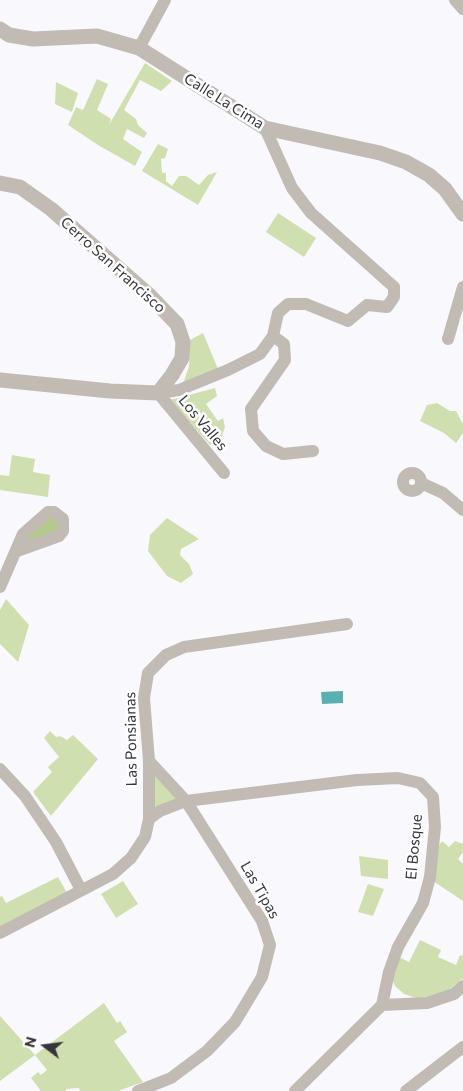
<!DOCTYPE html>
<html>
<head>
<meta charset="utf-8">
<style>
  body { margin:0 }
  #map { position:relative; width:463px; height:1091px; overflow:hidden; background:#f9f8fd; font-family:Commissioner,sans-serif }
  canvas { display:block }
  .north { position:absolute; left:20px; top:1021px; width:50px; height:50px; -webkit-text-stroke:4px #fff; paint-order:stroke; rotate:285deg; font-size:14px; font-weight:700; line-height:20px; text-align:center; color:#36353d }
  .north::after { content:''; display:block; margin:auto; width:18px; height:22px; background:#36353d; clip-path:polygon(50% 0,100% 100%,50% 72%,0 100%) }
</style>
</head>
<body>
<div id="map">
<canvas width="463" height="1091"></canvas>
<div class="north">N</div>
</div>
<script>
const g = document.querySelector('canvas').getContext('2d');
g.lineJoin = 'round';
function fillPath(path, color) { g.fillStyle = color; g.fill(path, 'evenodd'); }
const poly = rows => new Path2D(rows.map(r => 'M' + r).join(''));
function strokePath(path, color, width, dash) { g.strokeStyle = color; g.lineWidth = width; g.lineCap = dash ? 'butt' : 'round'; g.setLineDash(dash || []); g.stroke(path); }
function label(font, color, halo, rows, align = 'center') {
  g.font = font + ' Commissioner,sans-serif'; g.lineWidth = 5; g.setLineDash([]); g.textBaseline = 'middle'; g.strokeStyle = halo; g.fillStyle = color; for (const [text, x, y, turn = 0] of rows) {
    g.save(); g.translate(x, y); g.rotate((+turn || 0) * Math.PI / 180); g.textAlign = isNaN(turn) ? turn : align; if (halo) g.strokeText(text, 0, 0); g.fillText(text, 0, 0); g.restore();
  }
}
fillPath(poly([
  [145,63,172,81,161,91,140,80,124,110,136,119,138,125,147,133,144,138,127,129,123,139,142,152,135,166,98,145,68,125,76,107,83,110,97,79,108,84,97,110,111,119,109,125],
  [56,82,78,93,72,112,55,104],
  [158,144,168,149,165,158,161,159,162,173,166,173,166,181,172,186,179,176,186,176,199,185,208,175,217,172,198,205,142,171],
  [278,213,316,238,304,257,266,232],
  [203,333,218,369,183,384,189,366,190,340],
  [215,388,217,396,206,404,218,421,223,418,225,427,221,439,210,445,170,400],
  [437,403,450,411,456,411,463,424,463,433,456,443,444,433,420,421,427,405],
  [12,455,35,459,33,472,50,475,48,497,0,490,0,475,9,476],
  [167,518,199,539,181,549,180,555,189,564,193,574,181,583,167,576,148,551,150,535],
  [6,599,29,625,18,662,0,644,0,610],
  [50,731,56,737,60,736,67,740,73,735,98,759,51,816,33,792,52,772,48,767,59,757,44,738],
  [149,761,186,801,149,819],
  [442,841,449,847,455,841,463,844,463,852,458,859,463,864,463,901,433,881,437,849],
  [359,856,388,860,388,879,361,876],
  [58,877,67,893,0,931,0,897,2,896,6,903],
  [123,881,138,904,116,918,101,894],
  [368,884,384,889,373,916,358,912],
  [420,940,441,950,438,957,456,965,460,955,463,956,463,978,449,990,419,999,404,994,395,986,391,977,397,956,409,962],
  [104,1003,117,1023,120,1021,127,1032,114,1041,143,1082,118,1091,80,1091,79,1088,66,1089,66,1091,41,1091,31,1078,38,1072,41,1075,47,1070,35,1055,0,1081,0,1016,35,1055]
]), '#cfdfb0');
fillPath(poly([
  [54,512,63,531,17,551,23,534]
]), '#b5c98e');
fillPath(poly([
  [343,691,343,703,322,704,321,692]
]), '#5bafb1');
strokePath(poly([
  [455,0,463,9],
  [139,48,165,0],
  [273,336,284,344,285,360,251,409,253,431,266,446,283,454,313,451],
  [448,339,463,287],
  [158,393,179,390,228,370,260,354,273,336,278,313,288,304,306,304,348,321,367,305,387,307,394,297,394,287,311,213,292,188,265,128],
  [158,393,224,473],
  '403 482a9 9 0 1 1 18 0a9 9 0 1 1-18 0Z',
  [421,483,443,493,463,510],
  [0,587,23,534,48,512,54,512,63,519,63,531,59,536,17,551],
  [0,769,25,796,56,842,81,890],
  [149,819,160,811,186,801,357,780,398,778,420,783,433,797,435,827,430,877,423,903,398,947,389,972,382,1005,295,1091],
  [0,933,113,874,131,858,145,837,149,819,149,761,144,698,148,673,166,655,184,647,347,624],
  [382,1005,427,1003,454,994,463,986],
  [138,1091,171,1078,207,1051,235,1022,262,977,270,945,262,921,186,801,149,761],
  [406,1091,463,1047]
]), '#c1bbb3', 12);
strokePath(poly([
  [0,29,9,35,33,39,97,36,139,48,265,128,380,153,406,162,429,175,445,189,463,214],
  [0,183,20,187,51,209,150,296,177,324,183,342,182,358,172,375,158,393,110,391,0,380]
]), '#c1bbb3', 15);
label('15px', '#36353d', '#fff', [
  ["Calle La Cima",224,101,32],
  ["Cerro San Francisco",113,265,42],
  ["Los Valles",203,423,50],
  ["Las Ponsianas",131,739,-91],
  ["El Bosque",414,847,-85],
  ["Las Tipas",260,890,60]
]);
</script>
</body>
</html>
